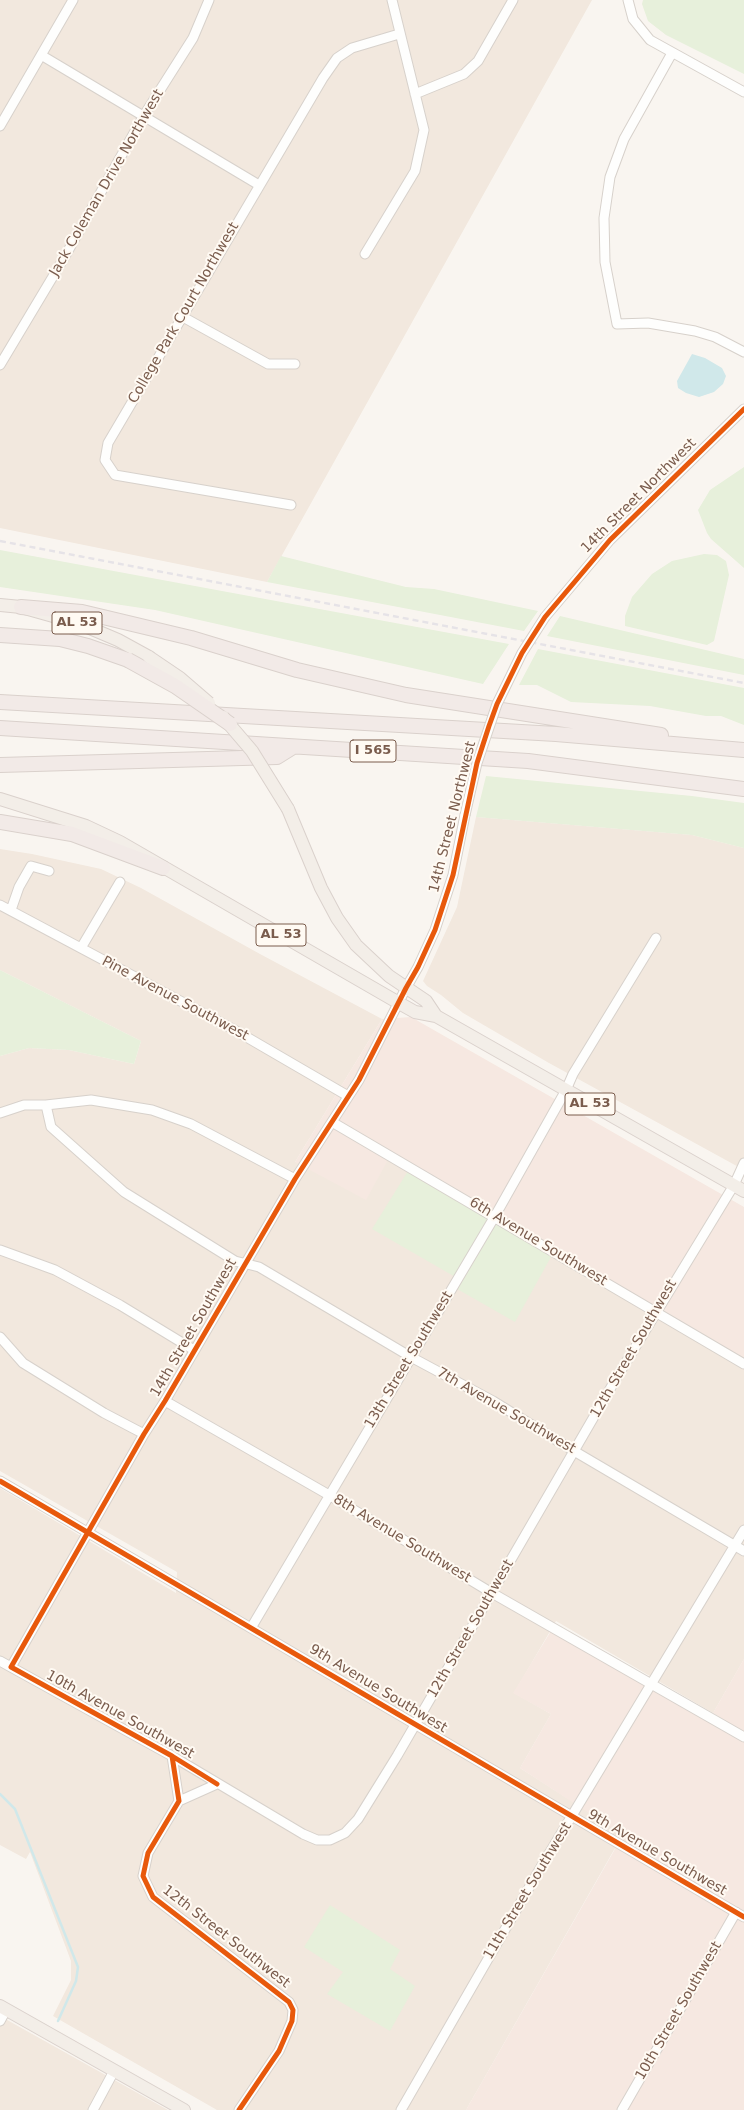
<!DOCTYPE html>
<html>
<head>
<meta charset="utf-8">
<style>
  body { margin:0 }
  canvas { display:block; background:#f9f5f0 }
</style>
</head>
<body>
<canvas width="744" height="2110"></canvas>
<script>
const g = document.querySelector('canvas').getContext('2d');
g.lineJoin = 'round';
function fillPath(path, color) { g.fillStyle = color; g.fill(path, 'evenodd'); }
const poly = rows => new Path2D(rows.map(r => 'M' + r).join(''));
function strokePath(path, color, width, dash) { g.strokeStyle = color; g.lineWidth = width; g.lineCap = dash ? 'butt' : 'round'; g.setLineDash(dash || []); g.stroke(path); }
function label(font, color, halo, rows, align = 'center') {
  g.font = font + ' "DejaVu Sans",sans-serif'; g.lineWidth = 4; g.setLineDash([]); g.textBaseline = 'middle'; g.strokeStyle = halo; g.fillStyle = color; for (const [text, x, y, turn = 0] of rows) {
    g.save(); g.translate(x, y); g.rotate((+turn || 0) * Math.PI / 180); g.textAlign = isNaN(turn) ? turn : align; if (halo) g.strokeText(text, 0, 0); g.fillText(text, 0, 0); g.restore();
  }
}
fillPath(poly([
  [0,0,592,0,267,582,0,528],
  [476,817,692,835,744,848,744,1170,549,1063,463,1013,441,995,427,986,423,981,457,907],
  [0,849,32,854,101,869,141,888,260,954,382,1019,295,1162,388,1159,744,1369,744,1659,713,1713,556,1621,514,1693,551,1714,520,1768,623,1834,466,2110,217,2110,53,2016,71,1980,71,1961,30,1852,26,1859,0,1845,0,1488,176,1593,177,1572,0,1471,0,1056,29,1048,69,1050,134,1064,141,1041,0,970],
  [0,2016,168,2110,0,2110]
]), '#f2e8de');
fillPath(poly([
  [411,1017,744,1207,744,1369,388,1160,366,1200,295,1162,382,1019],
  [551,1631,744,1742,744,2110,466,2110,623,1835,520,1768,551,1714,513,1693],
  [744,1659,744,1732,713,1713]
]), '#f6e8e1');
fillPath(poly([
  [643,0,744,0,744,74,666,35,648,21,642,4],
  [744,467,744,568,711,539,707,533,698,510,710,490],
  [0,550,509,644,483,684,155,610,0,587],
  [704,554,717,555,726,561,729,575,714,641,707,645,625,626,625,616,632,597,652,574,672,561],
  [281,556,406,587,434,589,538,611,524,631,267,582],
  [560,616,744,659,744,675,547,636],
  [538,649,744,688,744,725,721,716,706,716,650,706,571,702,537,685,519,685],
  [486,776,692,796,744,803,744,848,692,835,476,817],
  [0,970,141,1041,134,1064,69,1050,29,1048,0,1056],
  [408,1171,552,1255,515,1322,452,1286,457,1278,372,1229],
  [330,1905,400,1950,390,1969,415,1986,390,2031,327,1994,343,1972,304,1947]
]), '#e7f0db');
fillPath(poly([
  [692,354,705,358,722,368,726,376,723,384,714,392,699,397,686,393,678,388,677,381]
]), '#d0e8ea');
strokePath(poly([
  [0,1794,15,1809,78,1967,76,1981,58,2021]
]), '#d0e8ea', 2.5);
const minor = poly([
  [628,0,633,19,650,40,744,92],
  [672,53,624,139,610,177,604,218,605,262,617,324,648,323,695,331,715,337,744,352],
  [41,55,259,185],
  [415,94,464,74,478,61,513,0],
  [0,126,73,0],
  [365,254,415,171,424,130,392,0],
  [183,317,268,364,295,364],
  [0,365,64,258,143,117,193,38,209,0],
  [291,505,115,475,105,460,108,443,323,78,337,58,352,48,399,34],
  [545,617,610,540,744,409],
  [0,905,231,1028,348,1096],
  [11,910,19,887,31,866,49,871],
  [81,948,120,882],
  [46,1105,51,1127,124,1192,235,1261,259,1267,411,1357,493,1401,574,1451,744,1551],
  [0,1113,24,1105,46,1105,91,1100,152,1110,191,1124,295,1179],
  [332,1122,744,1364],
  [0,1250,55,1270,120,1305,194,1350],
  [0,1337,23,1363,104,1413,144,1434],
  [165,1401,329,1495,492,1593,744,1737],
  [0,1481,744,1917],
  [251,1628,495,1216,566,1090,573,1074,656,938],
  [0,1661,172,1756,303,1834,317,1840,330,1840,345,1833,358,1819,397,1756,617,1377,734,1185,744,1163],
  [11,1667,144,1434,165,1401,295,1179,359,1080,406,988,418,967,435,930,453,875,465,815],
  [172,1756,179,1801],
  [217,1784,179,1801,148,1853,143,1876,153,1897,289,2002,293,2010,292,2021,279,2051,239,2110],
  [0,2021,6,2010],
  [93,2110,114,2071],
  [401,2110,541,1867,744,1530],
  [622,2110,736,1912]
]);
const major = poly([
  [0,605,21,607,78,623,118,640,149,657],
  [0,799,86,826,120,842,399,1003,415,1012,436,1016,744,1191],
  [288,809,321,888,337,918,356,945,389,976,426,1001,436,1016],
  [0,2006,184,2110]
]);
const highway = poly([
  [21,607,82,612,191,638,297,670,406,695,661,735],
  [0,635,60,639,88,646,128,660],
  [0,702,556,734,744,750],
  [0,728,528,761,744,789],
  [0,765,277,757,293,747],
  [0,822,72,834,163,868]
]);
strokePath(minor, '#d7d1cb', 11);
strokePath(major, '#dad1cc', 14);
strokePath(highway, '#dad1cc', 16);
strokePath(minor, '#fefefd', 9);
strokePath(major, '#f3eee8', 12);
strokePath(highway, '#f2eae7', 14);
strokePath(poly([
  [0,541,744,683]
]), '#e6e3e7', 2.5, [6, 4]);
const minorBridge = poly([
  [465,815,477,763,497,704,522,653,545,617]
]);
const majorBridge = poly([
  [149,657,180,678,209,703],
  [223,717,252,751,288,809]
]);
const highwayBridge = poly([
  [128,660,175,686,230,724]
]);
strokePath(minorBridge, '#d7d1cb', 11, []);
strokePath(majorBridge, '#dad1cc', 14, []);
strokePath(highwayBridge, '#dad1cc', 16, []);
strokePath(minorBridge, '#fefefd', 9);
strokePath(majorBridge, '#f3eee8', 12);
strokePath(highwayBridge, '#f2eae7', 14);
strokePath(poly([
  [0,1481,744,1917],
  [172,1756,179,1801,148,1853,143,1876,153,1897,289,2002,293,2010,292,2021,279,2051,239,2110],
  [217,1784,172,1756,11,1667,144,1434,165,1401,295,1179,359,1080,406,988,418,967,435,930,453,875,477,763,489,726,497,704,522,653,545,617,610,540,744,409]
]), '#e8590c', 5);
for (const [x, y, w] of [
  [77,623,50],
  [373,751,46],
  [281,935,50],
  [590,1104,50]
]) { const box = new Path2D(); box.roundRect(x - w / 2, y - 11, w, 22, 3); g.fillStyle = '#fffaf3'; g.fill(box); strokePath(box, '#7a5c4d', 1); }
label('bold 13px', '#7a5c4d', null, [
  ["AL 53",77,623],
  ["I 565",373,751],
  ["AL 53",281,935],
  ["AL 53",590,1104]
]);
label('14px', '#7a5c4d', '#fffaf3', [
  ["Jack Coleman Drive Northwest",107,183,-60],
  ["College Park Court Northwest",184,313,-60],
  ["14th Street Northwest",639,496,-45],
  ["14th Street Northwest",453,817,-76],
  ["Pine Avenue Southwest",175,999,28],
  ["6th Avenue Southwest",538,1242,31],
  ["14th Street Southwest",194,1328,-60],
  ["12th Street Southwest",634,1349,-60],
  ["13th Street Southwest",409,1360,-59],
  ["7th Avenue Southwest",506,1411,30],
  ["8th Avenue Southwest",402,1539,31],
  ["12th Street Southwest",471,1629,-60],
  ["9th Avenue Southwest",378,1689,31],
  ["10th Avenue Southwest",120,1715,29],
  ["9th Avenue Southwest",657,1853,30],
  ["11th Street Southwest",528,1891,-59],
  ["12th Street Southwest",226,1937,38],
  ["10th Street Southwest",679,2011,-60]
]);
</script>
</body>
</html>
